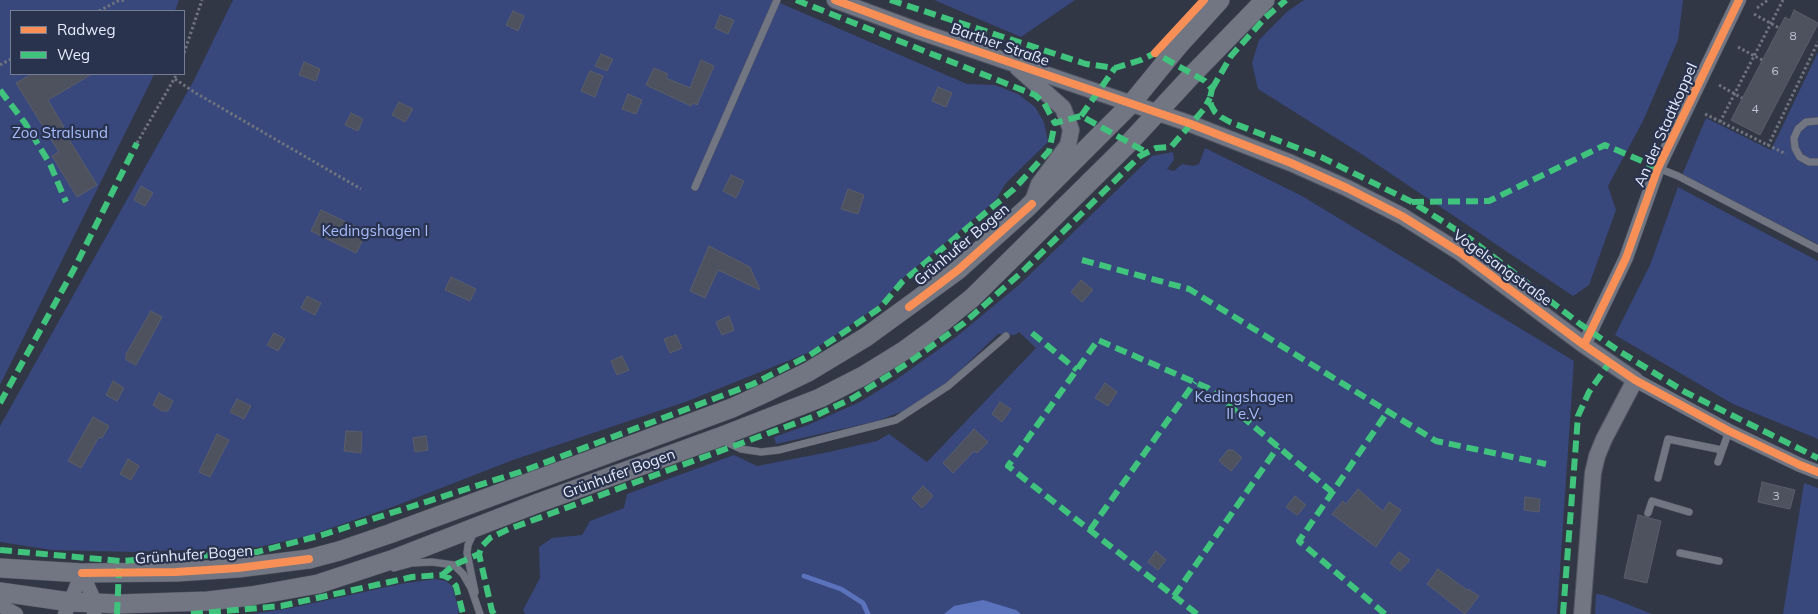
<!DOCTYPE html>
<html>
<head>
<meta charset="utf-8">
<style>
  body { margin:0 }
  #map { position:relative; width:1818px; height:614px; overflow:hidden; background:#323746; font-family:Mulish,sans-serif }
  canvas { display:block }
  .legend { position:absolute; left:10px; top:10px; width:175px; height:65px; box-sizing:border-box; background:#2a334e; border:1px solid #757d94; margin:0; padding:6px 9px; list-style:none; font-size:15px; color:#e5ecfd }
  .legend li { display:flex; align-items:center; gap:10px; height:25px }
  .legend b { width:25px; border:1px solid #757d94 }
</style>
</head>
<body>
<div id="map">
<canvas width="1818" height="614"></canvas>
<ul class="legend">
<li><b style="height:6px;background:#f78f57"></b>Radweg</li>
<li><b style="height:6px;background:#40c37c"></b>Weg</li>
</ul>
</div>
<script>
const g = document.querySelector('canvas').getContext('2d');
g.lineJoin = 'round';
function fillPath(path, color) { g.fillStyle = color; g.fill(path, 'evenodd'); }
const poly = rows => new Path2D(rows.map(r => 'M' + r).join(''));
function strokePath(path, color, width, dash) { g.strokeStyle = color; g.lineWidth = width; g.lineCap = dash ? 'butt' : 'round'; g.setLineDash(dash || []); g.stroke(path); }
function label(font, color, halo, rows, align = 'center') {
  g.font = font + ' Mulish,sans-serif'; g.lineWidth = 4.5; g.setLineDash([]); g.textBaseline = 'middle'; g.strokeStyle = halo; g.fillStyle = color; for (const [text, x, y, turn = 0] of rows) {
    g.save(); g.translate(x, y); g.rotate((+turn || 0) * Math.PI / 180); g.textAlign = isNaN(turn) ? turn : align; if (halo) g.strokeText(text, 0, 0); g.fillText(text, 0, 0); g.restore();
  }
}
fillPath(poly([
  [0,0,179,0,175,11,11,11,11,74,154,74,150,83,0,385],
  [233,0,773,0,967,84,995,85,1018,94,1035,107,1044,122,1048,142,1006,183,995,201,903,278,878,306,810,352,688,401,513,460,395,506,311,535,259,547,134,552,52,550,0,542,0,426,194,80],
  [934,0,1075,0,1021,37],
  [1304,0,1683,0,1678,40,1643,121,1608,186,1616,210,1589,285,1573,296,1363,155,1258,89,1252,63,1259,40,1288,11],
  [1818,52,1818,244,1682,175,1706,118,1771,150],
  [1205,148,1302,196,1574,361,1557,614,525,614,523,610,540,578,539,547,552,538,582,535,590,521,624,508,627,494,734,455,757,466,829,452,877,441,889,434,927,462,1036,348,1019,332,1015,335,998,334,946,384,906,410,877,421,776,444,774,437,808,425,860,402,897,379,956,337,1020,284,1152,156,1173,152,1174,160,1167,169,1174,171,1182,164,1193,166,1199,164],
  [1678,187,1818,261,1818,439,1733,404,1615,335,1650,265],
  [1804,483,1818,488,1818,614,1783,614],
  [435,579,446,581,452,586,459,610,458,614,251,614,291,608,400,584],
  [1596,594,1604,595,1652,614,1595,614]
]), '#38477c');
fillPath(poly([
  [983,600,1016,610,1021,614,944,614,954,606]
]), '#5b72bd');
strokePath(poly([
  [804,576,841,589,863,603,868,614]
]), '#5b72bd', 5);
const building = poly([
  [1794,10,1818,23,1818,24,1760,135,1731,120,1785,17,1790,20,1794,10],
  [513,11,524,16,518,31,506,25,513,11],
  [720,15,734,20,728,34,715,28,720,15],
  [601,54,613,59,607,71,595,66,601,54],
  [701,60,714,66,697,105,693,103,691,106,646,85,654,68,668,74,666,78,690,88,701,60],
  [304,62,320,69,316,81,299,75,304,62],
  [590,71,603,76,595,97,581,91,590,71],
  [32,74,92,74,48,100,64,127,62,128,97,185,77,197,52,156,59,152,16,83,32,74],
  [938,87,952,93,946,107,932,101,938,87],
  [628,94,642,100,636,114,622,109,628,94],
  [399,102,413,109,405,122,392,115,399,102],
  [351,113,363,119,358,131,345,125,351,113],
  [731,175,744,181,736,198,723,191,731,175],
  [141,186,153,193,145,206,134,200,141,186],
  [848,189,864,195,858,214,841,209,848,189],
  [321,210,367,232,356,253,311,231,321,210],
  [709,246,750,267,760,290,718,270,705,298,690,291,709,246],
  [451,277,476,289,470,301,445,290,451,277],
  [1081,280,1093,290,1082,302,1071,292,1081,280],
  [307,296,321,303,315,315,301,308,307,296],
  [151,311,162,317,136,365,126,360,126,354,151,311],
  [729,316,734,330,722,335,716,322,729,316],
  [274,333,285,339,278,351,267,345,274,333],
  [676,335,682,348,670,353,664,339,676,335],
  [622,356,629,370,617,375,611,361,622,356],
  [113,381,124,388,117,401,106,395,113,381],
  [1105,383,1117,392,1108,406,1095,398,1105,383],
  [159,393,173,401,168,411,162,411,153,405,159,393],
  [237,399,251,406,244,419,230,412,237,399],
  [1000,402,1011,409,1002,422,992,414,1000,402],
  [93,417,109,426,102,438,99,437,81,468,68,461,93,417],
  [974,429,988,442,977,453,974,451,953,473,943,463,974,429],
  [346,431,362,432,361,453,344,451,346,431],
  [217,434,229,440,210,477,199,472,217,434],
  [426,436,428,450,415,452,413,438,426,436],
  [1228,450,1233,450,1242,458,1231,471,1219,461,1228,450],
  [128,459,139,466,131,480,120,474,128,459],
  [1762,482,1795,490,1790,509,1758,502,1762,482],
  [923,486,933,496,922,508,912,498,923,486],
  [1358,489,1383,511,1389,502,1401,510,1376,547,1332,514,1343,501,1346,504,1358,489],
  [1295,496,1306,505,1297,515,1286,507,1295,496],
  [1525,497,1540,499,1539,512,1524,510,1525,497],
  [1638,515,1661,521,1647,583,1624,578,1638,515],
  [1156,551,1166,560,1158,570,1148,562,1156,551],
  [1399,552,1410,560,1400,571,1390,563,1399,552],
  [1438,569,1467,590,1468,589,1479,596,1465,614,1427,584,1438,569]
]);
fillPath(building, '#4e525f');
strokePath(building, '#5a5e6a', 1);
const service = poly([
  [1818,121,1806,122,1798,129,1794,138,1795,148,1800,157,1809,162,1818,162],
  [1658,168,1678,176,1818,249],
  [695,187,777,0],
  [722,440,741,449,761,452,779,450,896,420,948,386,1006,336],
  [1718,462,1729,431],
  [1658,478,1668,439,1722,450],
  [1648,513,1652,501,1689,512],
  [474,532,468,545,467,553,475,592],
  [1680,553,1719,561],
  [394,568,412,563,432,562,454,565,463,574,471,588,480,614]
]);
const minor = poly([
  [1584,345,1626,258,1658,168,1739,0],
  [1635,380,1729,431,1800,465,1818,472],
  [82,573,96,604,94,614],
  [0,605,16,614],
  [65,614,82,573]
]);
const tertiary = poly([
  [835,0,921,32,1191,124,1291,163,1347,188,1402,216,1461,253,1584,345,1635,380,1604,439,1597,456,1593,473,1582,614],
  [1018,68,1063,108,1071,130,1068,145,1039,184,1034,198]
]);
const secondary = poly([
  [0,568,82,573,176,572,238,568,309,559,339,551,389,534,640,442,732,408,767,392,808,372,866,337,958,270,1027,208,1131,104,1180,44,1220,0],
  [0,592,70,602,119,604,208,601,251,596,318,584,391,560,538,503,717,438,820,398,863,376,905,350,935,328,972,298,1129,143,1193,74,1265,0]
]);
strokePath(service, '#505562', 8);
strokePath(minor, '#505562', 15);
strokePath(tertiary, '#505562', 18);
strokePath(secondary, '#505562', 20);
strokePath(poly([
  [1757,8,1768,0],
  [99,11,118,1,125,0],
  [1754,14,1779,28],
  [1738,47,1762,60],
  [184,53,202,0],
  [0,65,11,59],
  [175,79,194,92,361,189],
  [1719,85,1742,98],
  [1705,114,1786,154],
  [1720,122,1783,0],
  [137,143,177,74],
  [1768,146,1818,42]
]), '#6e737e', 3, [2.5, 2.5]);
strokePath(service, '#727582', 7);
strokePath(minor, '#727582', 14);
strokePath(tertiary, '#727582', 16);
strokePath(secondary, '#727582', 19);
strokePath(poly([
  [796,0,1035,95,1044,103,1055,123,1081,116,1146,152],
  [890,0,1086,64,1115,68,1141,60,1155,53,1205,81,1212,89,1210,98,1211,105,1215,112,1221,117,1230,122,1321,157,1412,202,1469,238,1580,324,1619,351,1685,392,1818,458],
  [1212,89,1231,56,1265,18,1286,0],
  [0,90,25,123,50,164,66,202],
  [1081,116,1115,68],
  [1412,202,1489,201,1605,145,1658,168],
  [1082,260,1189,289,1436,441,1546,464],
  [1032,333,1077,370],
  [0,403,74,269,137,143],
  [1090,530,1195,382],
  [0,550,120,561,257,552,322,535,520,472,753,384,810,355,880,308,902,282,1014,189,1049,151,1055,123],
  [442,575,454,565,479,554],
  [1174,596,1278,447],
  [117,614,119,568],
  [191,614,281,606,412,577,442,575,449,578,456,586,463,614],
  [494,614,492,611,479,554,482,546,490,538,509,529,815,416,853,398,908,363,964,323,1022,272,1140,156,1156,148,1171,147,1204,109,1210,98],
  [1197,614,1008,466,1098,340,1208,388,1332,492],
  [1385,614,1299,541,1388,411],
  [1563,614,1578,416,1589,392,1612,359]
]), '#40c37c', 6, [12, 6]);
strokePath(poly([
  [835,0,921,32,1191,124,1291,163,1347,188,1402,216,1461,253,1584,345,1635,380,1729,431,1800,465,1818,472],
  [1155,53,1204,0],
  [909,307,958,270,1032,204],
  [1584,345,1626,258,1658,168,1739,0],
  [82,573,176,572,238,568,309,559]
]), '#f78f57', 8);
label('12px', '#bfc6d6', null, [
  ["8",1793,36],
  ["6",1775,71],
  ["4",1755,109],
  ["3",1776,496]
]);
label('15px', '#e5ecfd', '#2a334e', [
  ["Barther Straße",1000,45,19],
  ["An der Stadtkoppel",1666,125,-66],
  ["Grünhufer Bogen",962,245,-40],
  ["Vogelsangstraße",1502,268,36],
  ["Grünhufer Bogen",619,474,-20],
  ["Grünhufer Bogen",194,555,-4]
]);
label('15px', '#a6bcfc', '#2a334e', [
  ["Zoo Stralsund",60,133],
  ["Kedingshagen I",375,231],
  ["Kedingshagen",1244,397],
  ["II e.V.",1244,414]
]);
</script>
</body>
</html>
